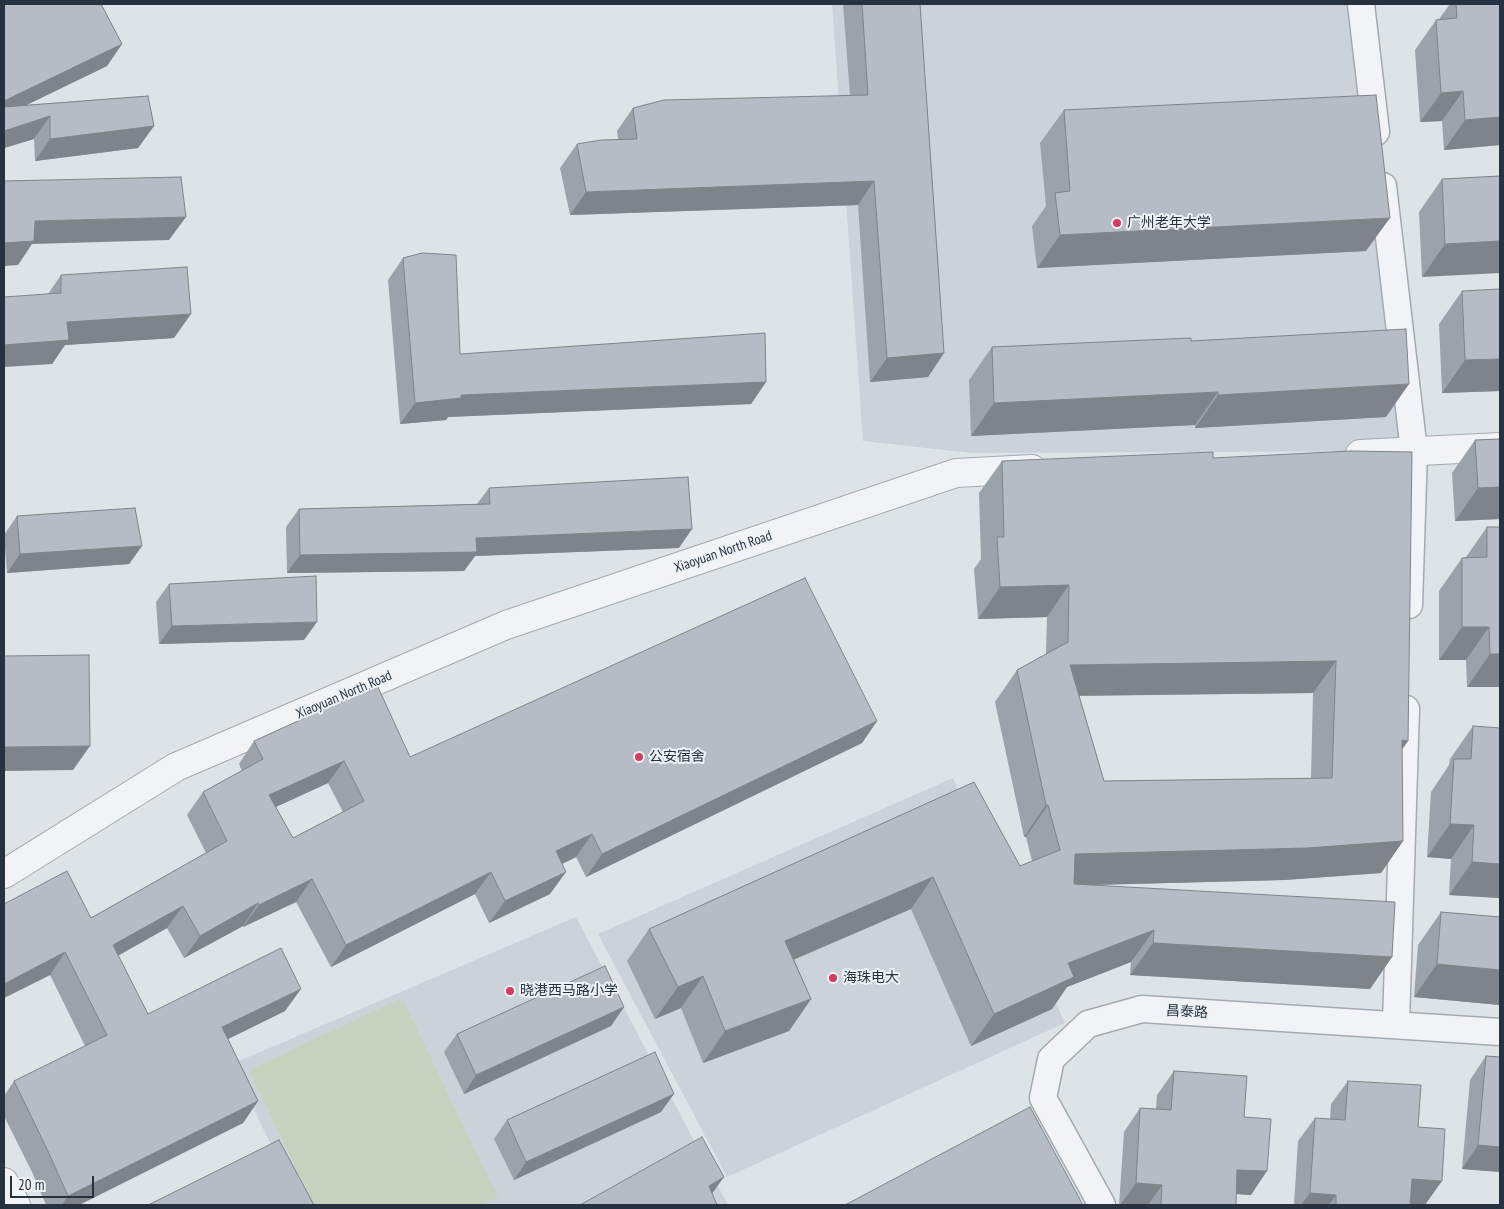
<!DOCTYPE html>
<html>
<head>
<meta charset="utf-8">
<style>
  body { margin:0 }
  #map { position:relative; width:1504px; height:1209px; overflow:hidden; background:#dee3e8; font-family:"PT Sans Narrow",sans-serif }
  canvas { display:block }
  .frame { position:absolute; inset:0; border:5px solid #263240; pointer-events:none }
  .scale { position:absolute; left:10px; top:1176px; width:84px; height:22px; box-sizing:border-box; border:2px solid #263240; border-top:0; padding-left:6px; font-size:15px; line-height:18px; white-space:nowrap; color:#263240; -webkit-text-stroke:4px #edf2f6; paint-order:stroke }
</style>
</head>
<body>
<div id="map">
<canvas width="1504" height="1209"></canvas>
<div class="frame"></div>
<div class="scale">20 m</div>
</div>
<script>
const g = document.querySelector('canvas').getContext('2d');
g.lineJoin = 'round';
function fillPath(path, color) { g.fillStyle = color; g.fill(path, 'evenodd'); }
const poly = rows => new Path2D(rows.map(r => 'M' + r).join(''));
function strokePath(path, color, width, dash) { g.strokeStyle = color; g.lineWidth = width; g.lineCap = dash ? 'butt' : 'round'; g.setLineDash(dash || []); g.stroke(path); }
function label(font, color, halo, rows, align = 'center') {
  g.font = font + ' "PT Sans Narrow","Noto Sans SC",sans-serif'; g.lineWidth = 4; g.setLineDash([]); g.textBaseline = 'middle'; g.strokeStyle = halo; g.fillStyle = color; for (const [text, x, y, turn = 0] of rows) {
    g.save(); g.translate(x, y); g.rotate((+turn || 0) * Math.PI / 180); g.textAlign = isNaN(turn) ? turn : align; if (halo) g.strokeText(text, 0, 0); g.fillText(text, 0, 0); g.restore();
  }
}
fillPath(poly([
  [832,4,1361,4,1414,451,971,453,863,441],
  [953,778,1065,1023,727,1177,598,934],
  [576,917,728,1205,300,1205,232,1064]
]), '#ccd2da');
fillPath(poly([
  [402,998,498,1197,481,1205,314,1205,249,1070]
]), '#c5d3be');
const minor = poly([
  [1361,4,1376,132],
  [1383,186,1414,451,1409,605],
  [1396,1024,1406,709],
  [1102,1205,1043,1098,1051,1059,1088,1024,1142,1009,1500,1032]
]);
const tertiary = poly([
  [1360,454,1500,447],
  [4,874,176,767,506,625,956,473,1032,469],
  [4,1182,16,1205]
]);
strokePath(minor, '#a3aab2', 29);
strokePath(tertiary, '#a3aab2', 30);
strokePath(minor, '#f1f3f6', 26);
strokePath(tertiary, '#f1f3f6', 28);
fillPath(poly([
  [4,4,101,4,122,44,107,66,26,105,148,96,154,126,138,148,35,161,34,139,4,148],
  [843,4,920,4,944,353,928,377,870,382,858,205,570,215,560,168,577,144,618,139,617,131,633,108,850,95],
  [1450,4,1500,4,1500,145,1444,150,1442,121,1420,122,1415,50,1436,20,1439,19],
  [1064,110,1366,251,1037,268,1032,226,1046,206,1040,143],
  [1500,176,1422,277,1419,212,1442,179],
  [403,258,460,354,766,382,751,404,448,417,446,420,400,424,388,280],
  [61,275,174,338,65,345,52,364,48,294],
  [1462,291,1500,391,1442,393,1439,324],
  [1191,341,1386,417,1195,428,1195,425,971,436,969,380,992,347],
  [1500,439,1500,519,1455,521,1452,473,1475,440],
  [1213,458,1408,741,1402,749,1403,841,1381,873,1284,880,1090,885,1392,957,1370,989,1130,975,1131,962,1067,987,1052,1009,971,1046,911,909,794,959,811,999,789,1031,703,1063,681,1008,655,1019,627,961,649,929,974,782,1020,866,1032,861,1026,837,1024,837,995,702,1017,670,1046,654,1047,617,978,619,974,569,981,559,979,493,1002,461],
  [1313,693,1311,778,1104,781,1079,696],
  [489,488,679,548,475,556,464,571,287,573,286,527,299,509,477,504],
  [17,516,142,546,129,564,7,573,4,535],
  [1487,527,1500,687,1467,687,1466,660,1439,660,1439,591,1462,558,1466,557],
  [169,584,304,640,159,644,156,602],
  [877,721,862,743,586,877,576,857,562,864,550,894,489,923,475,894,331,967,296,902,243,927,243,926,184,958,167,928,118,956,148,1014,285,1011,228,1039,258,1101,243,1123,79,1205,46,1205,32,1172,4,1116,4,1096,14,1081,85,1046,50,975,4,998,4,904,91,918,206,853,187,815,203,792,242,771,239,764,254,741,410,757],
  [328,783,343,812,293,838,276,807],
  [1473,726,1500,898,1449,895,1451,859,1427,857,1431,792,1449,765,1450,759],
  [1441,912,1500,917,1500,1005,1414,997,1418,945],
  [624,1007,611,1026,464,1094,444,1052,457,1034],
  [1486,1056,1500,1057,1500,1172,1462,1169,1470,1080],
  [1174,1071,1244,1117,1251,1195,1236,1194,1236,1205,1119,1205,1124,1132,1140,1108,1156,1109,1157,1095],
  [1348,1081,1418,1127,1425,1205,1410,1204,1410,1205,1294,1205,1298,1141,1315,1118,1330,1119,1331,1104],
  [661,1112,514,1180,494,1139,507,1120]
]), '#9ca2a9');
fillPath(poly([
  [122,44,107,66,4,116,4,101],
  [1463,91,1442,121,1420,122,1441,93],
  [50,116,34,139,4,148,4,131],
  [1500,117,1500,145,1444,150,1465,120],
  [154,126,138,148,35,161,50,139],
  [874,181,858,205,570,215,586,192],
  [186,217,169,240,32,244,18,265,4,266,4,243,35,221],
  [1390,218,1366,251,1037,268,1060,235],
  [1500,241,1500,273,1422,277,1445,244],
  [191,314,174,338,65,345,52,364,4,367,4,345,67,322],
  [944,353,928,377,870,382,887,358],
  [1500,359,1500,391,1442,393,1465,360],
  [766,382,751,404,448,417,446,420,400,424,415,403,461,395],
  [1409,384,1386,417,1195,428,1218,395],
  [1218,392,1195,425,971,436,994,403],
  [1500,487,1500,519,1455,521,1478,488],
  [692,529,679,548,475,556,464,571,287,573,300,555,476,538],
  [142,546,129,564,7,573,20,554],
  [1069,585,1047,617,978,619,1000,587],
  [317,622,304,640,159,644,172,626],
  [1462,627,1489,627,1466,660,1439,660],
  [1490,654,1500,654,1500,687,1467,687],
  [1336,661,1313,693,1047,696,1070,665],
  [877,721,862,743,586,877,602,854],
  [1402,740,1408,741,1386,773],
  [90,746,73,770,4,771,4,747],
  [344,761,328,783,254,817,269,795],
  [1046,805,1048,805,1026,837,1024,837],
  [1450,824,1474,825,1451,859,1427,857],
  [592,834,576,857,541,874,556,851],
  [1403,841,1381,873,1284,880,1053,886,1075,854],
  [1472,862,1500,864,1500,898,1449,895],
  [491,872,475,894,331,967,346,945],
  [566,872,550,894,489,923,505,901],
  [933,877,911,909,763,973,785,941],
  [312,879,296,902,243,927,259,905],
  [258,903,243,926,184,958,200,936],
  [183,906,167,928,97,967,113,945],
  [1154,930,1131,962,1067,987,1052,1009,971,1046,994,1014,1068,963],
  [1153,943,1392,957,1370,989,1130,975],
  [65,952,50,975,4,998,4,984],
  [1437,964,1500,970,1500,1005,1414,997],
  [703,976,681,1008,655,1019,678,987],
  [301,989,285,1011,206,1050,222,1027],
  [811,999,789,1031,703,1063,725,1031],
  [624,1007,611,1026,464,1094,476,1075],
  [674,1094,661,1112,514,1180,526,1162],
  [258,1101,243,1123,79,1205,62,1205,68,1196],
  [1478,1145,1500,1147,1500,1172,1462,1169],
  [1237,1170,1267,1171,1251,1195,1221,1193],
  [724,1177,704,1205,709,1186],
  [1412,1179,1442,1181,1425,1205,1395,1203],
  [1136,1183,1162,1185,1148,1205,1120,1205],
  [1310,1193,1336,1195,1329,1205,1301,1205]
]), '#7f848a');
const building = poly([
  [4,4,101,4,122,44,4,101,4,4],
  [862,4,920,4,944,353,887,358,874,181,586,192,577,144,601,140,637,139,633,108,664,100,868,95,862,4],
  [1456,4,1500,4,1500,117,1465,120,1463,91,1441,93,1436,20,1457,18,1456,4],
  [1376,95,1390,218,1060,235,1055,193,1070,191,1064,110,1376,95],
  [148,96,154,126,50,139,50,116,4,131,4,107,148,96],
  [1500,176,1500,241,1445,244,1442,179,1500,176],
  [181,177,186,217,35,221,34,241,4,243,4,181,181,177],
  [422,253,456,255,460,354,765,333,766,382,461,395,461,398,415,403,403,258,422,253],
  [187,267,191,314,67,322,69,340,4,345,4,297,61,293,61,275,187,267],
  [1500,289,1500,359,1465,360,1462,291,1500,289],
  [1406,329,1409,384,1218,395,1218,392,994,403,992,347,1191,338,1191,341,1406,329],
  [1500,439,1500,487,1478,488,1475,440,1500,439],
  [1351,451,1412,452,1408,741,1402,740,1403,841,1307,848,1075,854,1074,884,1395,902,1392,957,1153,943,1154,930,1068,963,1074,977,994,1014,933,877,785,941,811,999,725,1031,703,976,678,987,649,929,974,782,1020,866,1060,850,1048,805,1046,805,1017,670,1068,642,1069,585,1000,587,997,537,1004,537,1002,461,1213,452,1213,458,1351,451],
  [1336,661,1332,778,1104,781,1070,665,1336,661],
  [688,477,692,529,476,538,477,552,300,555,299,509,490,504,489,488,688,477],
  [135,508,142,546,20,554,17,516,135,508],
  [1487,527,1500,527,1500,654,1490,654,1489,627,1462,627,1462,558,1487,557,1487,527],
  [316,576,317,622,172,626,169,584,316,576],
  [805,578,877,721,602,854,592,834,556,851,566,872,505,901,491,872,346,945,312,879,259,905,258,903,200,936,183,906,113,945,148,1014,281,948,301,989,222,1027,258,1101,68,1196,47,1149,14,1081,107,1035,65,952,4,984,4,904,67,871,91,918,227,841,203,792,263,759,254,741,377,685,410,757,805,578],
  [344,761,364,801,293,838,269,795,344,761],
  [89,655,90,746,4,747,4,656,89,655],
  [1473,726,1500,728,1500,864,1472,862,1474,825,1450,824,1454,759,1471,759,1473,726],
  [1441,912,1500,917,1500,970,1437,964,1441,912],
  [605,966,624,1007,476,1075,457,1034,605,966],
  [655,1052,674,1094,526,1162,507,1120,655,1052],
  [1486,1056,1500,1057,1500,1147,1478,1145,1486,1056],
  [1174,1071,1247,1076,1244,1117,1271,1119,1267,1171,1237,1170,1236,1205,1161,1205,1162,1185,1136,1183,1140,1108,1171,1110,1174,1071],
  [1348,1081,1421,1085,1418,1127,1445,1129,1442,1181,1412,1179,1410,1205,1336,1205,1336,1195,1310,1193,1315,1118,1345,1120,1348,1081],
  [1030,1107,1083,1205,845,1205,1030,1107],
  [702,1137,724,1177,709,1186,717,1205,580,1205,702,1137],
  [279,1140,314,1205,148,1205,279,1140]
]);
fillPath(building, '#b5bcc5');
strokePath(building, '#7f848a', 1);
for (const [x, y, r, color] of [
  [1117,223,5,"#d43c60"],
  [639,757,5,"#d43c60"],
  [833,978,5,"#d43c60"],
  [510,991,5,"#d43c60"]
]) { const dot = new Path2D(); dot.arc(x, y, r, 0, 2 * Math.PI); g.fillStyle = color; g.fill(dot); strokePath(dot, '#edf2f6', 2); }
label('14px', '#263240', '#edf2f6', [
  ["广州老年大学",1127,223],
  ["公安宿舍",649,757],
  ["海珠电大",843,978],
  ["晓港西马路小学",520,991]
], 'left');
label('14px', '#263240', '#edf2f6', [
  ["Xiaoyuan North Road",723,552,-19],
  ["Xiaoyuan North Road",344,695,-23],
  ["昌泰路",1187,1012,3]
]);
</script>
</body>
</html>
